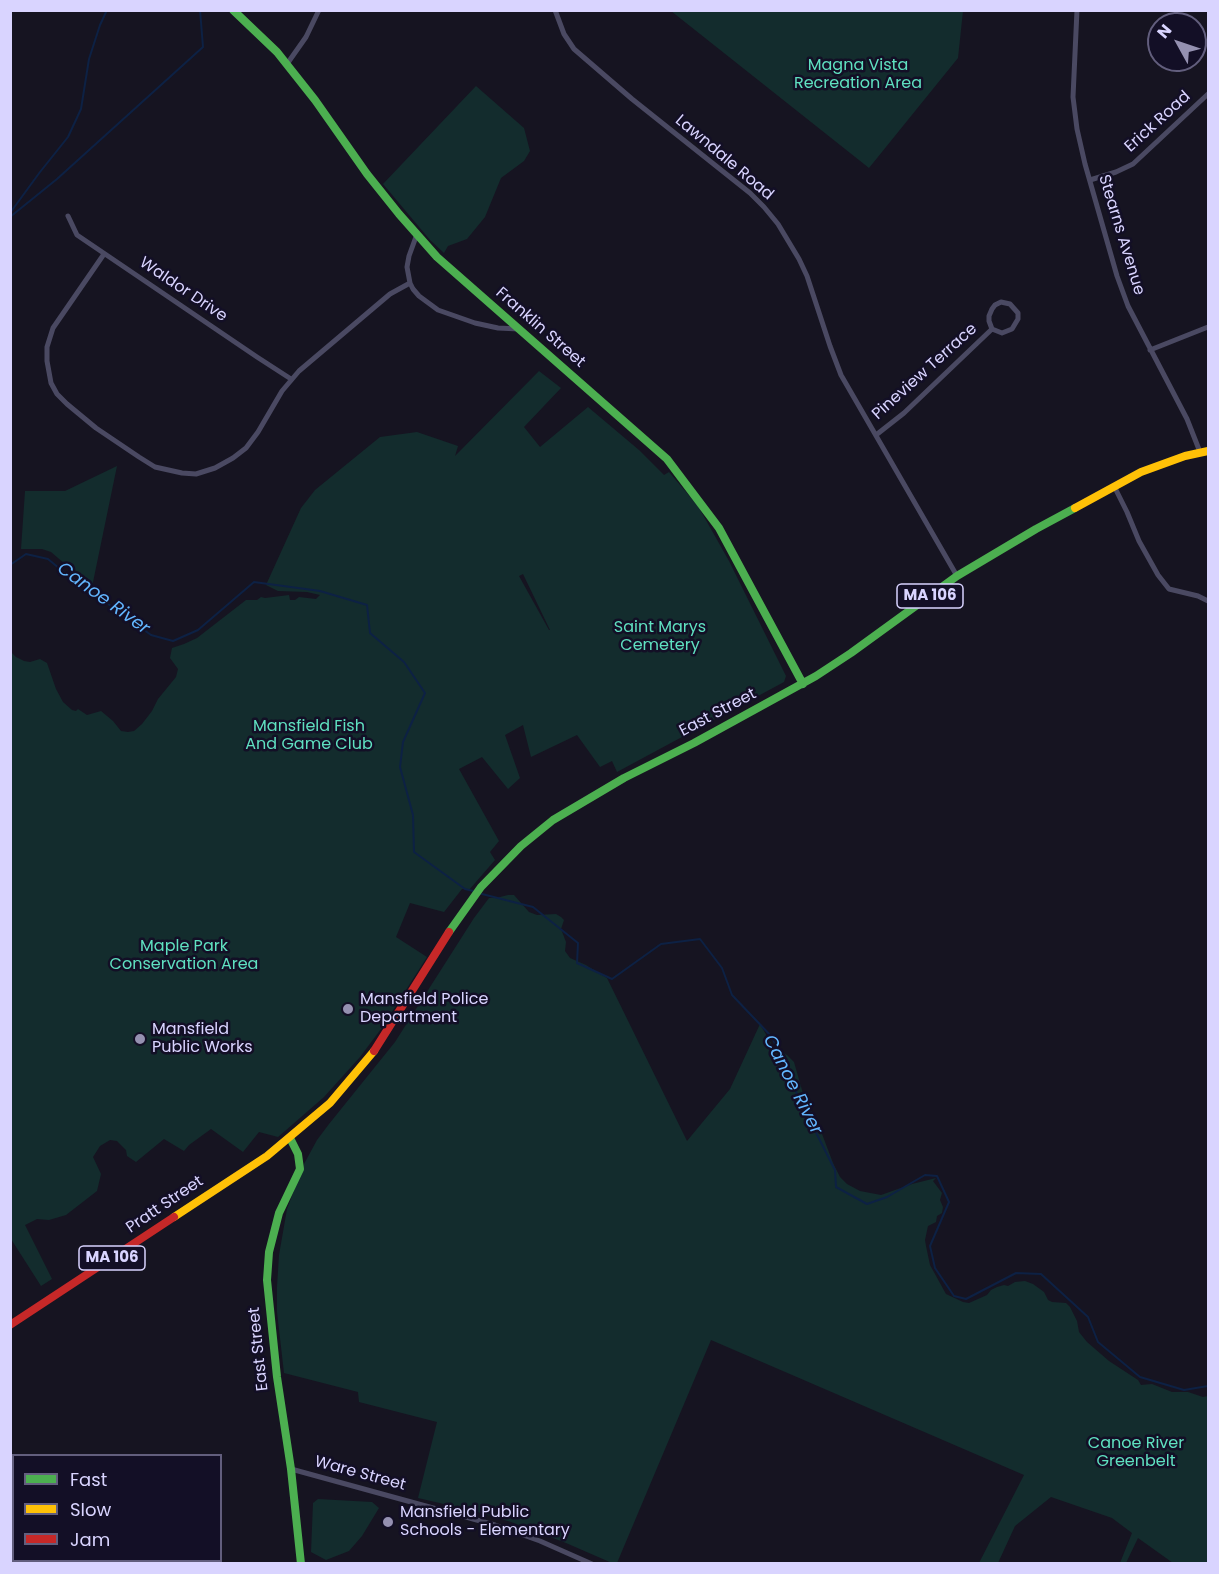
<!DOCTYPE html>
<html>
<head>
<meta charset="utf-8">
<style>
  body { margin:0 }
  #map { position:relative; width:1219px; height:1574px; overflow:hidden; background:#161421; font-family:Poppins,sans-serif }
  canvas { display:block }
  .frame { position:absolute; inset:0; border:12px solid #d9d4ff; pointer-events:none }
  .legend { position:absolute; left:12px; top:1454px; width:210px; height:108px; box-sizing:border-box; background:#130f26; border:2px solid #625e7d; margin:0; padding:8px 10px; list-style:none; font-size:18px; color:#d9d4ff }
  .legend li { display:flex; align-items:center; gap:12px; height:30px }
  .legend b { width:30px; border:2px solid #625e7d }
  .north { position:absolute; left:1147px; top:12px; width:60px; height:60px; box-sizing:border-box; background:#130f26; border:2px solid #625e7d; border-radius:50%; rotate:310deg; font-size:16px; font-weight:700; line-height:24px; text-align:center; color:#d9d4ff }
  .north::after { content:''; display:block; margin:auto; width:21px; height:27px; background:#9591b1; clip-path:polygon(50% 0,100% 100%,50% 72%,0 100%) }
</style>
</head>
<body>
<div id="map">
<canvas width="1219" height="1574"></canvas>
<div class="frame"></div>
<ul class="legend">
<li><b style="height:8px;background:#4caf50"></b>Fast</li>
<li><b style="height:8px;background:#ffc107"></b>Slow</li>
<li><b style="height:8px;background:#c62828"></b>Jam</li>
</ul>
<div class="north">N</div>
</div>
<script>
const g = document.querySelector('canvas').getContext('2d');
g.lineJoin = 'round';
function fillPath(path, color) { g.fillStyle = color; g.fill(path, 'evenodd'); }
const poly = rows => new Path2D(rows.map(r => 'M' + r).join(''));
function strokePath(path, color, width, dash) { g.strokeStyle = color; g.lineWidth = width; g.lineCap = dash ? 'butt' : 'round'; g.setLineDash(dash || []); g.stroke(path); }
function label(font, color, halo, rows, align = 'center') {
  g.font = font + ' Poppins,sans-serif'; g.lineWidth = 5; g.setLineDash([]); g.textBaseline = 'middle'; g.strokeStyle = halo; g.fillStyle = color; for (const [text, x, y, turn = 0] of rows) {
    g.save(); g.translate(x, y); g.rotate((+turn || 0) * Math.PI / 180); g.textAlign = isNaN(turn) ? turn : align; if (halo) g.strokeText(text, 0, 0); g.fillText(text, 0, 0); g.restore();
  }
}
fillPath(poly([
  [671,11,963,11,958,58,869,168],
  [476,86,524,128,530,151,524,161,501,178,485,217,467,239,448,246,444,253,430,240,383,184],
  [539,371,561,388,524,427,540,447,588,407,639,450,664,475,669,472,698,506,729,561,786,676,784,682,617,772,612,761,600,767,577,735,531,757,523,725,505,735,520,778,508,789,482,757,459,769,499,841,490,852,495,860,469,890,462,889,444,912,410,903,396,937,427,957,381,1029,360,1057,324,1097,285,1131,278,1137,259,1132,243,1152,211,1129,189,1145,184,1151,164,1139,136,1162,127,1156,126,1150,117,1141,110,1140,100,1146,93,1157,101,1174,97,1191,66,1215,49,1220,37,1219,25,1225,52,1279,41,1286,11,1239,11,652,16,657,24,661,30,662,40,659,47,663,56,689,63,702,72,710,76,711,78,709,87,715,101,711,113,721,121,731,128,732,134,731,142,724,152,711,158,699,176,677,178,669,170,658,172,648,184,644,197,638,246,600,257,600,261,597,265,598,289,595,290,600,295,600,299,597,316,599,320,595,307,592,278,591,266,585,301,508,315,490,380,437,417,432,458,446,455,456],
  [523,574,550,630,549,630,519,576],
  [117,466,92,587,51,552,42,549,21,549,25,491,65,491],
  [508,895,514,895,529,912,537,915,556,914,561,917,564,920,561,929,566,942,565,951,570,958,586,965,607,978,687,1141,730,1089,760,1024,772,1045,787,1055,794,1062,804,1097,819,1126,833,1163,840,1177,847,1184,860,1191,881,1195,912,1184,936,1178,933,1181,942,1193,940,1200,943,1207,942,1213,937,1216,936,1222,928,1226,925,1240,926,1246,930,1265,946,1294,963,1302,969,1303,987,1295,991,1290,997,1287,1004,1285,1008,1286,1015,1282,1025,1281,1033,1284,1044,1292,1048,1300,1052,1302,1066,1303,1070,1307,1077,1321,1079,1332,1087,1342,1109,1361,1138,1380,1141,1385,1152,1384,1172,1392,1188,1392,1203,1397,1208,1396,1208,1563,1173,1563,1138,1538,1126,1563,1120,1563,1132,1533,1112,1518,1051,1497,1015,1526,998,1563,979,1563,1024,1475,711,1340,617,1563,612,1563,566,1543,511,1522,474,1511,418,1498,437,1422,359,1402,358,1392,284,1373,277,1312,277,1287,279,1255,287,1209,304,1164,317,1140,329,1124,395,1042,474,918,489,898,496,898],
  [318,1499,372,1502,379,1508,362,1536,349,1551,326,1560,311,1552,313,1503]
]), '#132c2d');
strokePath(poly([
  [10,213,40,172,68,137,81,109,89,59,100,25,107,10],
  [10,217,57,179,203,47,200,10],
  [10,565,26,554,48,559,60,569,151,635,173,641,198,630,254,582,320,591,367,605,370,633,404,662,425,693,403,742,400,767,413,815,414,852,465,889,473,891],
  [482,894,533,907,578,943,577,963,612,979,661,944,700,939,722,968,732,995,772,1037,801,1103,835,1170,836,1187,867,1204,887,1197,925,1175,937,1176,949,1202,930,1246,935,1268,954,1296,966,1299,1016,1273,1041,1274,1088,1317,1098,1342,1140,1377,1184,1390,1208,1386]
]), '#0d2144', 2);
strokePath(poly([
  [555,10,564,34,574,49,632,99,750,193,764,207,778,224,799,259,807,276,830,346,841,375,957,576],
  [1077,10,1073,97,1077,129,1085,164,1117,276,1128,306,1187,419,1200,452],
  [287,64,306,37,319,10],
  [1090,180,1116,172,1133,164,1208,94],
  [68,216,77,235,257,357,291,379],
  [104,254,53,328,47,347,47,361,51,383,57,394,67,404,96,428,139,457,155,467,182,473,196,474,215,468,233,458,246,448,258,432,282,391,299,371,390,294,410,283,407,267,409,256,417,234],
  [410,283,413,289,419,296,438,310,475,323,498,328,519,329],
  [1150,350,1208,327],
  [876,435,904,413,992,329,1002,333,1012,329,1018,319,1018,313,1010,304,1001,302,995,305,992,309,989,316,989,321,992,329],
  [1114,486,1127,512,1139,541,1158,575,1169,589,1198,596,1208,601],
  [291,1469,495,1525,540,1541,592,1564]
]), '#4a4962', 5);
strokePath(poly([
  [233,10,277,52,315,100,367,174,399,214,437,257,667,459,719,528,803,684],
  [449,932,481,887,521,846,553,820,624,778,694,743,816,676,851,653,957,576,1036,529,1075,508],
  [290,1138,298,1154,300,1169,279,1213,269,1252,267,1280,277,1377,291,1469,301,1564]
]), '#4caf50', 8);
strokePath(poly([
  [1075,508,1141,472,1185,456,1208,451],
  [174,1217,267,1156,330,1103,374,1051]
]), '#ffc107', 8);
strokePath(poly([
  [374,1051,449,932],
  [10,1325,174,1217]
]), '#c62828', 8);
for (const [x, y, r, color] of [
  [348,1009,6,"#9591b1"],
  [140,1039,6,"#9591b1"],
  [388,1522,6,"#9591b1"]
]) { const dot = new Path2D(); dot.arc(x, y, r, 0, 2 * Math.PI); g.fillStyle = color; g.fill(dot); strokePath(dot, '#130f26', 2); }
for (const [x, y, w] of [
  [930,596,66],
  [112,1258,66]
]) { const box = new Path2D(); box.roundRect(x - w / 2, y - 12, w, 24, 4.5); g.fillStyle = '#130f26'; g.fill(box); strokePath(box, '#d9d4ff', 1.5); }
label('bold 15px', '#d9d4ff', null, [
  ["MA 106",930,596],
  ["MA 106",112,1258]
]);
label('16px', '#5fe0c0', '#130f26', [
  ["Magna Vista",858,66],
  ["Recreation Area",858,84],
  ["Saint Marys",660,628],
  ["Cemetery",660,646],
  ["Mansfield Fish",309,727],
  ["And Game Club",309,745],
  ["Maple Park",184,947],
  ["Conservation Area",184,965],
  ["Canoe River",1136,1444],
  ["Greenbelt",1136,1462]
]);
label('16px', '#d9d4ff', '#130f26', [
  ["Erick Road",1158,122,-42],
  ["Lawndale Road",724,158,40],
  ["Stearns Avenue",1121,235,73],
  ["Waldor Drive",183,290,34],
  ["Franklin Street",540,328,41],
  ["Pineview Terrace",925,372,-42],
  ["East Street",718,713,-28],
  ["Pratt Street",165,1205,-34],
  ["East Street",259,1349,-96],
  ["Ware Street",360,1474,15]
]);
label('16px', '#d9d4ff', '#130f26', [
  ["Mansfield Police",360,1000],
  ["Department",360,1018],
  ["Mansfield",152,1030],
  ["Public Works",152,1048],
  ["Mansfield Public",400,1513],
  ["Schools - Elementary",400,1531]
], 'left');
label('italic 18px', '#62b6ff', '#130f26', [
  ["Canoe River",103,599,36],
  ["Canoe River",792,1085,63]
]);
</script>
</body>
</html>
